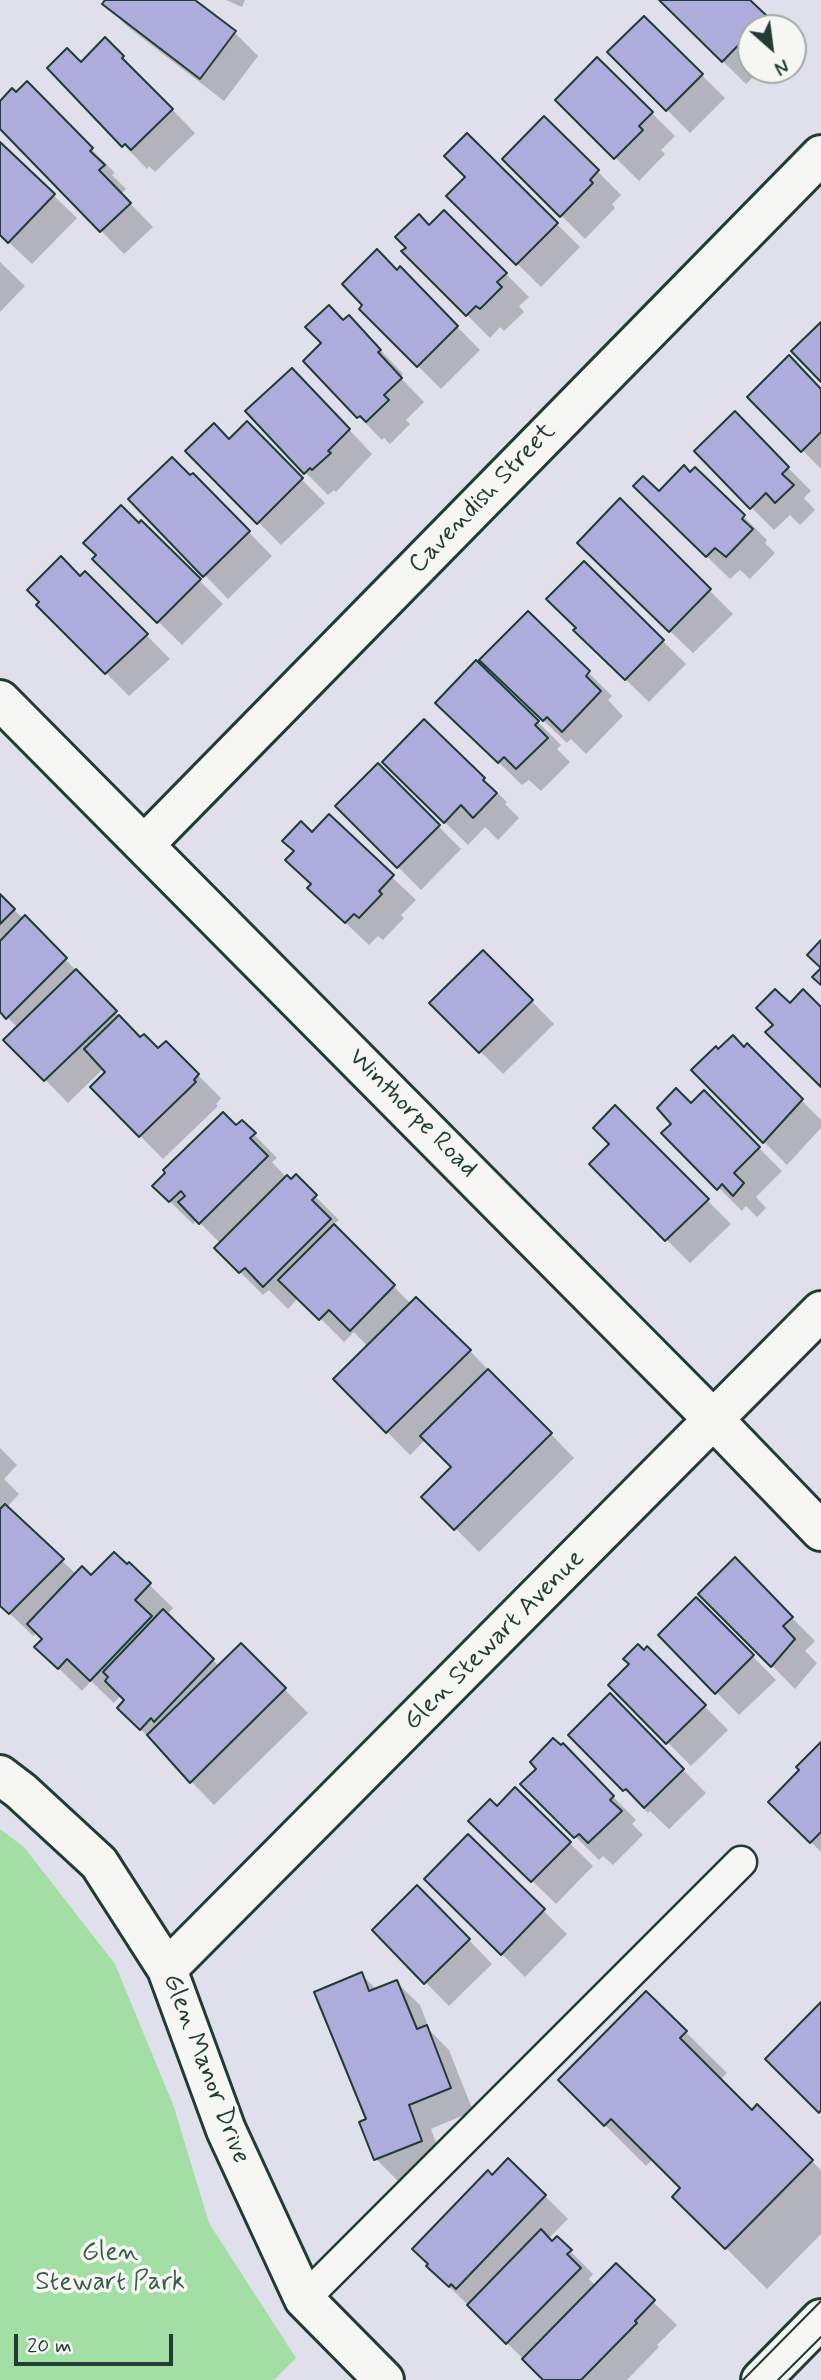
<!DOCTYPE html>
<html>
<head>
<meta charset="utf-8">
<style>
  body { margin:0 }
  #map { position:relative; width:821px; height:2380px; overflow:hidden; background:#e0e0ec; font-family:Mynerve,sans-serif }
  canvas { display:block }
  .north { position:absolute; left:737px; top:14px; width:70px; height:70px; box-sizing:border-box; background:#f6f6f2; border:2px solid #a0aca6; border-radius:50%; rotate:152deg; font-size:19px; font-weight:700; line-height:28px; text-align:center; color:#1f3d34 }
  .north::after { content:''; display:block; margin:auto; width:24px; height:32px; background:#1f3d34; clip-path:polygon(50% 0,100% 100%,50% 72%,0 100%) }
  .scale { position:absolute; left:14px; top:2334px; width:159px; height:32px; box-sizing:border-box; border:4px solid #1f3d34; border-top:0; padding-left:9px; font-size:21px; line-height:24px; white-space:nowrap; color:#1f3d34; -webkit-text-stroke:5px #f6f6f2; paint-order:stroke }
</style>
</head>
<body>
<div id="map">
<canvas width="821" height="2380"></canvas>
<div class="north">N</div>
<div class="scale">20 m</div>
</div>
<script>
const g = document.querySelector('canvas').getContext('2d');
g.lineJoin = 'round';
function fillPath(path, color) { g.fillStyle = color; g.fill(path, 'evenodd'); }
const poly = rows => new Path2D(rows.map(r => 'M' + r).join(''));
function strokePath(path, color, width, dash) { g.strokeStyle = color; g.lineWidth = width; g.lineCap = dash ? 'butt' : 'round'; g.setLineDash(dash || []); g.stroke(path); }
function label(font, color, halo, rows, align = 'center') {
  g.font = font + ' Mynerve,sans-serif'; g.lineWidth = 7; g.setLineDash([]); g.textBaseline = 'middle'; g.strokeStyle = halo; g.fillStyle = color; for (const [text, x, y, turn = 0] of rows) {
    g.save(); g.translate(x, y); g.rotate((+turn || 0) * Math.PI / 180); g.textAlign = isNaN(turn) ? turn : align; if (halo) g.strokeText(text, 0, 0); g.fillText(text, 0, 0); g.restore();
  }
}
fillPath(poly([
  [0,1829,24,1847,115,1964,174,2107,209,2223,296,2358,274,2380,0,2380]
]), '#a3dfa5');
fillPath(poly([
  [107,0,192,0,235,33,258,56,224,101,128,27,104,4],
  [226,0,245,0,242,7],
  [661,0,748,0,776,28,751,28,751,70,760,70,746,84],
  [644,18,725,98,690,133,610,52],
  [105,40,195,133,155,172,149,166,147,169,124,145,81,65],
  [597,59,675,136,661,150,665,154,639,181,557,100],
  [27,83,115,173,112,175,126,189,121,194,153,227,124,254,0,127,0,103,16,94],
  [544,118,621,195,612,204,615,208,585,239,504,159],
  [467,135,580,247,541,287,449,196,467,177],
  [0,144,77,218,32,264,0,234],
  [444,212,529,297,519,306,524,312,504,331,500,327,490,338,404,252],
  [0,262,25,286,0,312],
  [400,269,480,350,441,389,361,309],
  [344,322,372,341,403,374,400,377,424,402,406,420,410,424,390,444,384,438,382,440,305,361],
  [821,390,821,469,750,397],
  [315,393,372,454,336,492,334,490,328,495,305,472],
  [735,414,811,491,804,498,815,510,800,525,790,515,774,530,751,507],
  [247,424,325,503,281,545,188,451,229,441],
  [696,469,767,540,765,543,775,553,750,579,740,570,730,579,658,509,659,494,691,475],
  [193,475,272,556,228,599,131,499],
  [620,501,733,614,693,653,602,566],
  [141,522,223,604,182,645,95,559],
  [584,563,686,664,649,702,599,654,579,628],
  [85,573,170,659,129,696,38,605],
  [528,613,612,696,608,700,623,716,586,754,571,739,567,743,505,684],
  [424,721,507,802,505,804,519,818,498,840,485,827,468,845,384,762],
  [538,722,561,745,557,749,570,762,541,791,529,780,522,785,461,726],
  [378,766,461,849,421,890,338,806],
  [329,817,416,900,401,915,404,918,383,940,378,936,369,945,333,911,313,884,295,852],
  [0,897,48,941,138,1036,158,1050,166,1043,221,1098,216,1104,218,1106,163,1159,92,1087,107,1072,104,1068,68,1103,6,1040,18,1028,0,1010],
  [483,952,554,1024,503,1074,432,1003],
  [747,1046,821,1120,821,1128,787,1165,693,1070,718,1051,745,1049],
  [704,1093,782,1171,756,1197,766,1208,757,1217,746,1206,742,1211,664,1133],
  [615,1108,731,1224,690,1263,591,1164,612,1145],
  [242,1122,277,1158,272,1162,287,1178,291,1181,296,1177,339,1220,334,1224,353,1243,352,1244,411,1304,470,1351,574,1458,479,1552,424,1497,453,1467,426,1439,410,1455,335,1379,368,1347,354,1332,344,1342,299,1297,288,1309,269,1290,263,1295,216,1248,221,1244,197,1220,193,1224,154,1186],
  [0,1448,17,1465,4,1479,19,1494,6,1508,77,1575,91,1578,129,1565,173,1608,166,1615,219,1666,241,1645,308,1713,214,1805,120,1708,127,1700,121,1695,114,1703,91,1681,82,1691,37,1647,44,1639,37,1632,33,1636,0,1604],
  [735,1560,815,1641,805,1651,817,1663,795,1689,701,1594],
  [696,1599,776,1680,739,1715,660,1635],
  [647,1648,728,1730,691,1766,611,1685],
  [610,1696,706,1793,669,1829,650,1811,648,1813,570,1735],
  [821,1744,821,1852,770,1802,801,1770],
  [563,1746,636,1820,632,1824,643,1835,613,1865,603,1856,599,1860,523,1784],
  [515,1789,593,1866,556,1904,471,1821,497,1808],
  [468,1837,567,1934,525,1977,427,1879],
  [440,1910,492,1964,449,2006,374,1930],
  [362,1975,377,1990,396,1982,420,2005,430,2031,449,2050,473,2111,431,2129,444,2164,399,2182,376,2159,368,2120],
  [646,1993,727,2073,720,2080,753,2113,757,2107,821,2170,821,2234,767,2289,716,2238,683,2188,653,2159,646,2166,560,2080],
  [492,2177,545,2196,568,2219,548,2239,570,2251,593,2274,589,2279,596,2286,616,2266,677,2325,657,2345,659,2347,627,2380,545,2380,428,2266]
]), '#0003');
const building = poly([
  [105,0,195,0,236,31,200,79,102,4,105,0],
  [659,0,750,0,767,16,755,28,751,28,751,32,722,62,659,0],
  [644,16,703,74,666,111,607,52,644,16],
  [105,37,124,56,122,58,173,109,131,150,125,144,122,147,47,68,67,48,81,62,105,37],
  [597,57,653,112,639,126,643,130,614,159,555,100,597,57],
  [27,81,93,148,90,151,105,165,99,170,131,203,100,232,0,129,0,101,12,88,16,92,27,81],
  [544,116,599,170,590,180,593,183,560,217,502,159,544,116],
  [467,133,558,223,516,265,446,196,465,177,444,156,467,133],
  [0,142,55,194,8,243,0,235,0,142],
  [444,210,507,273,497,282,502,287,480,309,476,306,466,316,401,251,406,248,395,237,419,214,429,225,444,210],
  [377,249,397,270,400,266,458,326,417,367,359,309,362,305,342,284,377,249],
  [329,305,343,320,349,315,381,350,378,352,402,378,384,395,389,400,366,422,360,416,357,418,303,361,321,343,305,327,329,305],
  [821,322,821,382,791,351,821,322],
  [789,355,821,389,821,432,801,452,747,397,789,355],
  [292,368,350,429,328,451,331,453,312,470,310,468,304,474,245,411,292,368],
  [735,411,789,467,782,474,794,485,775,503,766,493,750,509,694,451,735,411],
  [247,421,303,478,257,524,185,451,214,423,229,439,247,421],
  [172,457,190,475,193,473,250,531,203,577,128,499,172,457],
  [684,465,690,472,695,467,745,515,742,519,753,529,726,557,715,548,706,557,633,486,643,476,659,491,684,465],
  [620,498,711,589,669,632,577,543,620,498],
  [121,505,139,523,141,520,201,579,157,623,92,559,96,555,83,543,121,505],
  [61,556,80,576,85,571,148,634,105,674,36,605,39,602,27,590,61,556],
  [584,561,664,640,625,680,573,630,576,628,546,599,584,561],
  [528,611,590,671,586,676,601,691,562,732,547,717,543,721,479,660,528,611],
  [476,660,539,721,535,725,548,738,516,769,504,757,498,763,435,703,476,660],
  [424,719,485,778,483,780,497,793,473,818,461,805,444,823,382,762,424,719],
  [378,763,440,825,397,868,335,806,378,763],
  [329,814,394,875,379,891,382,894,359,918,354,914,345,923,307,888,311,884,285,860,294,851,282,841,301,821,312,832,329,814],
  [0,894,15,909,0,924,0,894],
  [25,915,67,958,6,1019,0,1012,0,941,25,915],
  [821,940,821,985,812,977,821,968,807,955,821,940],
  [483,950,533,1000,479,1053,429,1003,483,950],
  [76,969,117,1011,44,1081,3,1040,76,969],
  [775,989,790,1003,803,989,821,1007,821,1087,765,1032,773,1025,756,1008,775,989],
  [119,1015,140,1037,144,1034,158,1048,166,1041,199,1074,194,1080,196,1082,139,1137,90,1087,105,1072,84,1049,119,1015],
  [733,1035,744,1047,747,1043,803,1099,763,1143,691,1070,716,1046,718,1049,733,1035],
  [676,1088,691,1103,704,1090,760,1147,734,1173,744,1183,733,1196,722,1184,717,1190,661,1133,671,1124,657,1108,676,1088],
  [615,1105,709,1199,665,1241,589,1164,609,1144,593,1128,615,1105],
  [223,1112,236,1125,242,1120,256,1133,250,1138,268,1156,199,1224,178,1202,185,1196,181,1191,169,1202,152,1186,165,1173,163,1170,223,1112],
  [296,1174,317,1195,312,1200,331,1219,263,1287,245,1268,239,1273,214,1248,287,1175,291,1179,296,1174],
  [334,1224,395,1285,350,1331,329,1310,319,1320,278,1280,334,1224],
  [416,1297,471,1350,386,1433,333,1379,416,1297],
  [488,1369,552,1433,454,1530,421,1497,451,1467,420,1436,488,1369],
  [5,1504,64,1559,9,1614,0,1606,0,1509,5,1504],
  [114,1552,127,1564,129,1562,151,1583,135,1600,152,1616,90,1681,67,1659,58,1669,34,1647,42,1639,27,1624,82,1566,91,1575,114,1552],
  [735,1557,793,1617,783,1626,795,1639,771,1667,698,1594,735,1557],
  [696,1597,754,1655,715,1694,658,1635,696,1597],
  [163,1609,214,1659,154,1722,151,1718,140,1730,117,1708,124,1700,105,1681,108,1677,103,1672,163,1609],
  [241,1643,286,1688,190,1783,147,1735,241,1643],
  [638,1644,644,1650,647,1646,706,1705,666,1744,608,1685,629,1664,623,1659,638,1644],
  [610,1693,684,1769,644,1808,626,1789,623,1791,568,1735,610,1693],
  [553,1738,561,1745,563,1743,614,1796,610,1800,622,1811,588,1843,579,1834,574,1838,520,1784,536,1769,530,1762,553,1738],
  [821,1742,821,1832,810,1843,768,1802,799,1770,796,1767,821,1742],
  [515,1787,571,1842,531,1882,468,1821,490,1799,497,1806,515,1787],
  [468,1834,545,1909,501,1955,424,1879,468,1834],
  [417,1885,470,1939,424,1984,372,1930,417,1885],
  [362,1972,369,1991,397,1980,417,2029,427,2025,451,2088,409,2105,422,2141,374,2160,359,2122,366,2119,314,1992,362,1972],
  [646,1991,687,2031,680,2038,752,2110,757,2104,813,2160,725,2249,672,2197,680,2188,611,2119,604,2126,558,2080,646,1991],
  [821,2002,821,2110,819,2113,765,2059,821,2002],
  [508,2158,546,2195,456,2289,451,2284,449,2287,426,2266,428,2264,412,2249,488,2170,492,2175,508,2158],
  [541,2229,552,2241,557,2236,572,2250,567,2254,581,2268,506,2344,467,2305,541,2229],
  [616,2263,655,2300,635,2321,637,2323,581,2380,543,2380,522,2359,616,2263]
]);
fillPath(building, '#adacdd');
strokePath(building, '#1f3d34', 2);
const service = poly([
  [304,2299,741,1862]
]);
const minor = poly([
  [0,700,714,1420,821,1531],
  [145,844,821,155],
  [0,1775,21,1791,99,1863,167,1969,226,2130,304,2299,384,2380],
  [167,1969,821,1311]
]);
const secondary = poly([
  [761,2380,821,2319]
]);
strokePath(service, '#1f3d34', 35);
strokePath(minor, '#1f3d34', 44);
strokePath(secondary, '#1f3d34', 44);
strokePath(service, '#f6f6f2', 30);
strokePath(minor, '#f6f6f2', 38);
strokePath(secondary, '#f6f6f2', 38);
strokePath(poly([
  [743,2380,821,2301],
  [778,2380,821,2337]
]), '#1f3d34', 2);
label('26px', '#1f3d34', '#f6f6f2', [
  ["Cavendish Street",483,499,-46],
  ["Winthorpe Road",412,1114,45],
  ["Glen Stewart Avenue",495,1641,-45],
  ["Glen Manor Drive",205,2069,69]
]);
label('26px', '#395d4b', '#f6f6f2', [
  ["Glen",110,2254],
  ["Stewart Park",110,2284]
]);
</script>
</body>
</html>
